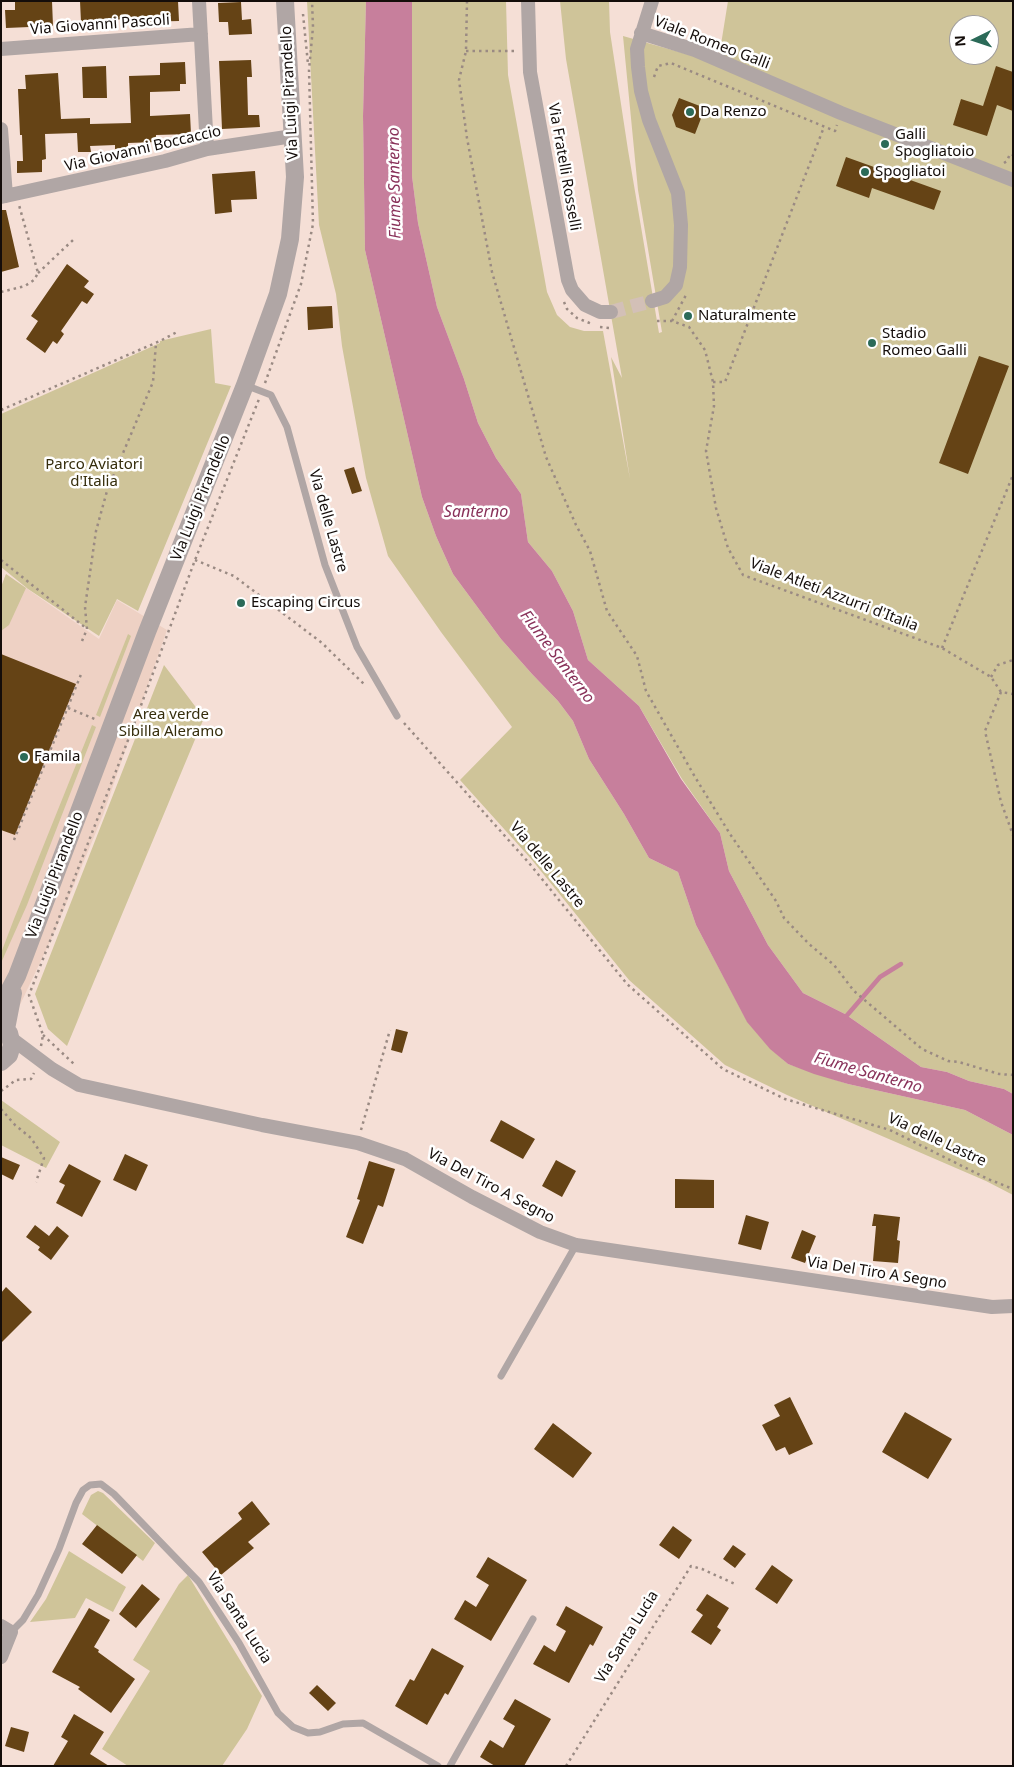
<!DOCTYPE html>
<html>
<head>
<meta charset="utf-8">
<style>
  body { margin:0 }
  #map { position:relative; width:1014px; height:1767px; overflow:hidden; background:#f5dfd6; font-family:"Noto Sans",sans-serif }
  canvas { display:block }
  .frame { position:absolute; inset:0; border:2px solid #140d0a; pointer-events:none }
  .north { position:absolute; left:949px; top:15px; width:50px; height:50px; box-sizing:border-box; background:#fff; border:1px solid #a19e9d; border-radius:50%; rotate:266deg; font-size:14px; font-weight:700; line-height:20px; text-align:center; color:#140d0a }
  .north::after { content:''; display:block; margin:auto; width:18px; height:22px; background:#2b6a58; clip-path:polygon(50% 0,100% 100%,50% 72%,0 100%) }
</style>
</head>
<body>
<div id="map">
<canvas width="1014" height="1767"></canvas>
<div class="frame"></div>
<div class="north">N</div>
</div>
<script>
const g = document.querySelector('canvas').getContext('2d');
g.lineJoin = 'round';
function fillPath(path, color) { g.fillStyle = color; g.fill(path, 'evenodd'); }
const poly = rows => new Path2D(rows.map(r => 'M' + r).join(''));
function strokePath(path, color, width, dash) { g.strokeStyle = color; g.lineWidth = width; g.lineCap = dash ? 'butt' : 'round'; g.setLineDash(dash || []); g.stroke(path); }
function label(font, color, halo, rows, align = 'center') {
  g.font = font + ' "Noto Sans",sans-serif'; g.lineWidth = 5; g.setLineDash([]); g.textBaseline = 'middle'; g.strokeStyle = halo; g.fillStyle = color; for (const [text, x, y, turn = 0] of rows) {
    g.save(); g.translate(x, y); g.rotate((+turn || 0) * Math.PI / 180); g.textAlign = isNaN(turn) ? turn : align; if (halo) g.strokeText(text, 0, 0); g.fillText(text, 0, 0); g.restore();
  }
}
fillPath(poly([
  [6,574,99,639,117,600,167,630,103,815,55,931,1,1045,1,587]
]), '#eed1c4');
fillPath(poly([
  [307,1,366,1,363,116,365,250,422,497,436,536,453,574,501,639,532,674,558,701,573,721,589,759,624,814,649,858,678,872,696,925,747,1021,770,1048,788,1064,848,1084,965,1110,1013,1135,1013,1195,986,1181,787,1095,725,1065,629,980,532,860,460,780,512,727,441,632,388,556,366,478,342,346,336,294,319,225],
  [412,1,506,1,508,75,547,292,557,315,570,327,584,331,603,331,630,479,611,357,622,378,566,59,560,1,609,1,610,32,628,150,659,333,662,332,638,190,623,36,718,63,728,1,1013,1,1013,1094,1004,1089,969,1081,947,1072,921,1067,845,1014,803,993,768,945,729,871,720,833,682,779,639,706,588,660,573,611,552,571,528,542,521,494,496,458,478,423,464,379,437,307,418,223,412,176],
  [959,25,989,25,989,55,959,55],
  [211,329,215,383,231,386,138,611,117,599,99,636,28,589,1,567,1,414,160,343,160,341],
  [6,574,26,588,9,625,1,631,1,587],
  [128,634,131,636,100,717,96,715],
  [164,665,204,718,67,1046,48,1029,35,994],
  [92,725,96,727,27,905,1,963,1,953,14,919],
  [1,1100,60,1142,46,1168,1,1145],
  [98,1491,103,1493,155,1543,143,1561,82,1514,91,1495],
  [69,1551,126,1587,113,1612,86,1598,75,1618,30,1622,46,1599],
  [188,1575,262,1696,247,1729,222,1766,128,1766,102,1749,150,1671,133,1660,179,1584]
]), '#cfc499');
fillPath(poly([
  [366,1,412,1,412,176,418,223,437,307,464,379,478,423,496,458,521,494,528,542,552,571,573,611,588,660,639,706,681,779,720,833,729,871,768,945,803,993,845,1014,921,1067,947,1072,969,1081,1004,1089,1013,1094,1013,1135,965,1110,848,1084,814,1074,788,1064,770,1049,747,1022,696,925,678,872,649,858,624,814,589,759,573,721,558,701,532,674,501,639,453,574,436,536,422,497,365,250,363,116]
]), '#c77f9c');
strokePath(poly([
  [843,1020,880,977,901,964]
]), '#c77f9c', 4.5);
fillPath(poly([
  [15,1,52,1,53,26,6,28,5,10,15,10],
  [80,1,178,1,179,21,140,22,140,18,81,22],
  [241,2,242,20,251,19,252,34,229,35,228,22,219,22,218,3],
  [251,60,252,77,247,77,248,115,259,115,260,127,222,129,219,61],
  [185,62,186,84,180,84,180,91,150,92,150,116,190,114,191,134,156,135,156,142,128,143,128,148,115,149,115,145,90,146,91,152,78,152,77,133,45,134,46,159,42,160,42,172,17,173,17,161,23,161,22,135,20,135,18,89,26,89,25,75,58,73,61,119,90,118,90,124,131,123,129,76,160,75,160,63],
  [106,66,107,98,83,98,82,67],
  [996,66,1013,72,1013,111,997,105,987,136,953,125,961,99,983,106],
  [679,98,705,108,695,134,676,127,672,115],
  [846,157,941,191,934,210,872,188,869,198,836,186],
  [255,171,257,199,231,200,232,212,215,214,212,174],
  [1,210,6,210,19,267,1,272],
  [67,264,89,281,84,287,94,294,87,304,82,301,61,331,64,334,57,344,53,341,45,353,26,339,38,321,31,316],
  [332,306,333,328,308,330,307,307],
  [979,356,1009,366,968,474,939,463],
  [354,467,362,491,352,494,344,470],
  [1,654,76,684,15,835,1,830],
  [396,1029,408,1032,402,1053,391,1050],
  [501,1120,535,1139,523,1159,490,1141],
  [125,1154,148,1165,136,1191,113,1180],
  [1,1157,20,1165,13,1180,1,1174],
  [556,1160,576,1171,562,1197,542,1186],
  [369,1161,395,1169,383,1207,378,1205,363,1244,346,1237,360,1200,357,1199],
  [69,1164,101,1181,82,1217,56,1203,65,1185,59,1182],
  [675,1179,714,1180,714,1208,675,1208],
  [874,1214,900,1217,897,1240,900,1241,898,1263,873,1261,876,1226,872,1226],
  [746,1215,769,1222,761,1250,738,1244],
  [35,1225,49,1236,57,1226,69,1236,51,1260,38,1250,40,1247,26,1237],
  [802,1230,816,1236,805,1263,791,1258],
  [6,1287,32,1312,1,1343,1,1293],
  [790,1397,813,1444,789,1455,785,1447,776,1451,762,1425,780,1416,774,1405],
  [905,1412,952,1439,928,1479,882,1452],
  [553,1423,592,1453,573,1478,534,1449],
  [252,1501,270,1524,248,1542,254,1548,221,1575,202,1552,242,1519,238,1513],
  [97,1525,137,1555,122,1574,82,1544],
  [673,1526,692,1540,679,1559,659,1545],
  [733,1545,746,1554,735,1568,723,1559],
  [488,1557,527,1580,491,1641,454,1619,465,1600,476,1607,489,1585,476,1577],
  [772,1565,793,1580,777,1604,755,1589],
  [142,1584,160,1599,136,1628,119,1614],
  [707,1594,729,1608,717,1627,721,1630,711,1645,691,1632,703,1615,696,1610],
  [566,1606,603,1627,593,1646,590,1644,569,1683,533,1664,544,1645,555,1652,566,1631,556,1625],
  [89,1608,110,1620,94,1647,99,1650,98,1652,135,1679,111,1713,78,1689,80,1687,52,1672],
  [432,1648,464,1666,448,1695,445,1693,427,1725,395,1706,410,1679,414,1681],
  [317,1685,336,1703,328,1711,309,1693],
  [515,1699,551,1719,524,1766,495,1766,480,1757,490,1740,503,1748,515,1726,503,1719],
  [74,1714,104,1732,90,1754,109,1766,53,1766,68,1741,61,1737],
  [11,1727,29,1732,24,1752,5,1746]
]), '#654315');
strokePath(poly([
  [611,312,652,301]
]), '#d3c0b7', 14, [14, 7]);
strokePath(poly([
  [467,1,466,51,459,80,467,138,492,272,546,457,576,525,590,551,607,611,637,656,646,691,695,777,730,834,776,901,784,918,809,944,834,965,854,991,922,1049,948,1061,959,1062,999,1074,1013,1075],
  [303,14,308,64],
  [466,51,517,51],
  [654,77,658,66,671,63,835,131,837,125],
  [1004,163,1007,161,1010,154,1013,155],
  [38,273,73,240],
  [1,292,25,286,34,280,38,273,19,205],
  [564,302,567,309,577,318,592,324],
  [657,321,672,321,689,327,705,350,713,382,714,406,706,451,716,508,728,548,743,575,942,648,991,677,1001,692,1013,694],
  [672,321,686,295],
  [600,327,610,328],
  [713,382,725,382,824,127],
  [265,383,301,284,313,224,309,70,313,27,312,1],
  [1,410,160,341,177,332],
  [1,560,87,629],
  [195,560,234,576,322,643,366,686],
  [82,641,87,629,85,607,96,531,107,491,153,382,156,343],
  [942,648,1013,475],
  [991,677,998,665,1013,660],
  [1001,692,985,731,1001,802,1013,835],
  [68,708,97,720],
  [404,723,529,863,627,984,723,1069,785,1099,890,1130,988,1179,1013,1189],
  [14,840,82,672],
  [43,1035,75,1065],
  [41,1046,43,1035,29,995,130,735,195,560,259,399],
  [1,1091,16,1080,31,1079,34,1073],
  [1,1109,15,1125,31,1138,44,1158,36,1182],
  [361,1130,390,1030],
  [566,1766,691,1566,702,1569,735,1584]
]), '#9a8a83', 2.5, [2.5, 4]);
strokePath(poly([
  [245,385,271,395,287,427,325,565,357,647,397,716],
  [501,1376,576,1245],
  [11,1632,23,1620,38,1595,59,1549,76,1503,83,1490,90,1485,101,1484,114,1494,199,1582,239,1643,278,1713,293,1727,308,1733,320,1732,343,1724,363,1723,438,1766],
  [450,1766,533,1619]
]), '#b0a6a5', 7);
strokePath(poly([
  [199,1,207,149],
  [528,1,530,72,568,280,572,290,585,305,600,312,611,312],
  [652,1,637,49,638,67,641,91,649,120,678,193,681,225,680,267,676,285,665,297,652,301],
  [641,33,695,50,841,113,1013,180],
  [1,49,201,34],
  [1,129,6,196],
  [1,197,165,161,207,149,293,136],
  [12,1039,52,1069,79,1085,262,1125,358,1143,405,1159,472,1197,540,1232,576,1245,992,1307,1013,1306],
  [1,1626,11,1632,1,1657]
]), '#b0a6a5', 14);
strokePath(poly([
  [1,1006,17,976,147,632,245,385,278,294,290,239,295,177,285,1],
  [1,1025,9,1033,12,1045,9,1055,1,1062],
  [6,1029,13,993]
]), '#b0a6a5', 18);
for (const [x, y, r, color] of [
  [690,112,5,"#2b6a58"],
  [885,144,5,"#2b6a58"],
  [865,172,5,"#2b6a58"],
  [688,316,5,"#2b6a58"],
  [872,343,5,"#2b6a58"],
  [241,603,5,"#2b6a58"],
  [24,757,5,"#2b6a58"]
]) { const dot = new Path2D(); dot.arc(x, y, r, 0, 2 * Math.PI); g.fillStyle = color; g.fill(dot); strokePath(dot, '#fff', 2); }
label('15px', '#140d0a', '#fff', [
  ["Via Giovanni Pascoli",100,25,-4],
  ["Viale Romeo Galli",712,43,21],
  ["Via Luigi Pirandello",290,93,-93],
  ["Via Giovanni Boccaccio",143,149,-13],
  ["Via Fratelli Rosselli",564,167,80],
  ["Via Luigi Pirandello",201,498,-68],
  ["Via delle Lastre",328,521,74],
  ["Viale Atleti Azzurri d'Italia",834,595,21],
  ["Via delle Lastre",547,865,50],
  ["Via Luigi Pirandello",55,875,-69],
  ["Via delle Lastre",937,1140,25],
  ["Via Del Tiro A Segno",491,1186,28],
  ["Via Del Tiro A Segno",877,1273,9],
  ["Via Santa Lucia",239,1618,57],
  ["Via Santa Lucia",627,1637,-58]
]);
label('15px', '#140d0a', '#fff', [
  ["Da Renzo",700,112],
  ["Galli",895,135],
  ["Spogliatoio",895,152],
  ["Spogliatoi",875,172],
  ["Naturalmente",698,316],
  ["Stadio",882,334],
  ["Romeo Galli",882,351],
  ["Escaping Circus",251,603],
  ["Famila",34,757]
], 'left');
label('15px', '#352d0c', '#fff', [
  ["Parco Aviatori",94,465],
  ["d'Italia",94,482],
  ["Area verde",171,715],
  ["Sibilla Aleramo",171,732]
]);
label('italic 16px', '#89325a', '#fff', [
  ["Fiume Santerno",395,183,-91],
  ["Santerno",476,512],
  ["Fiume Santerno",557,657,53],
  ["Fiume Santerno",868,1073,16]
]);
</script>
</body>
</html>
